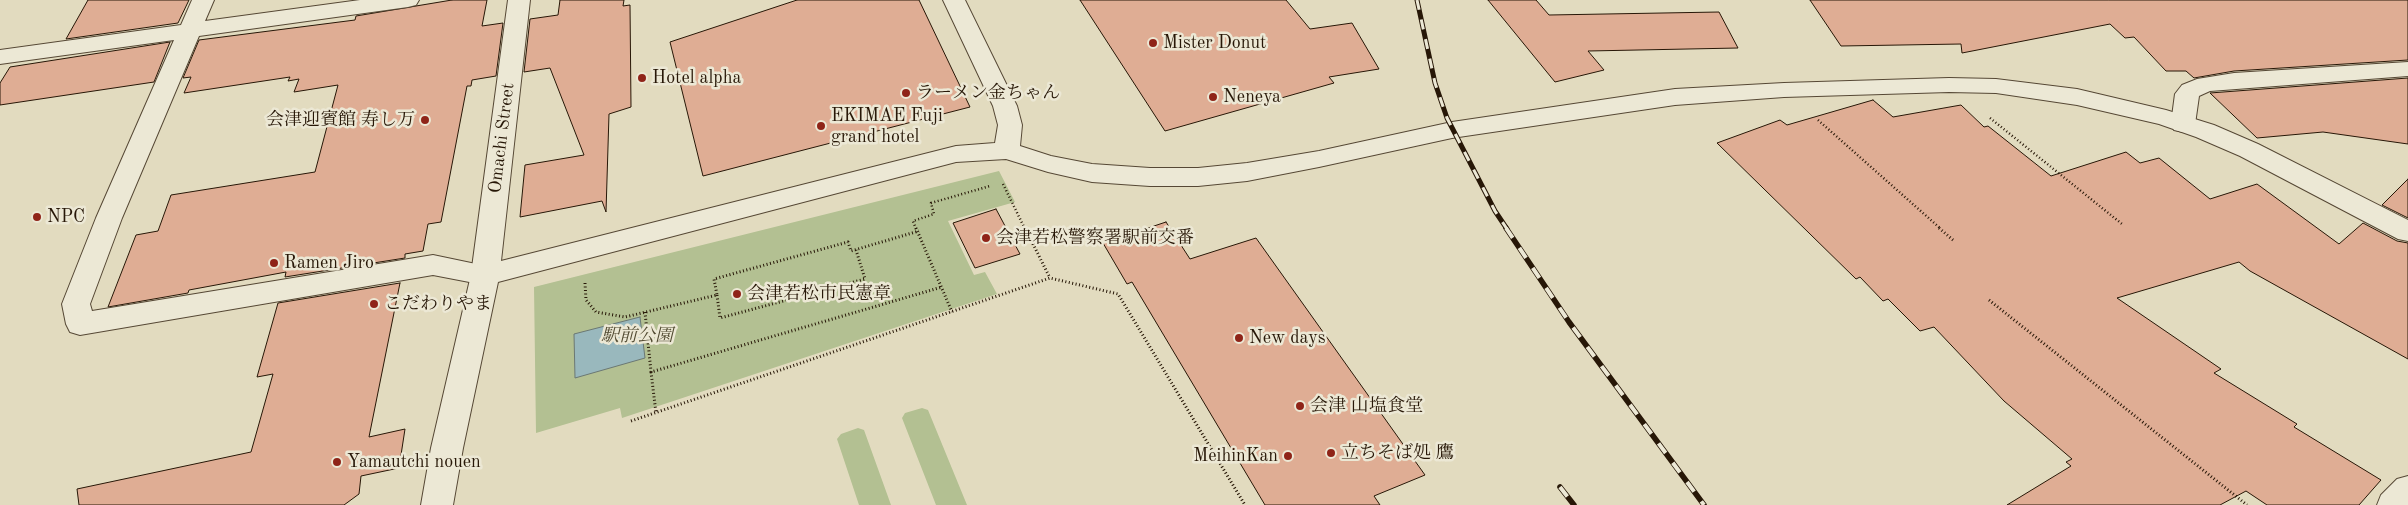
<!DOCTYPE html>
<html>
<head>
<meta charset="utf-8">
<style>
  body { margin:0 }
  canvas { display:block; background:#e2dbbf }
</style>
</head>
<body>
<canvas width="2408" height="505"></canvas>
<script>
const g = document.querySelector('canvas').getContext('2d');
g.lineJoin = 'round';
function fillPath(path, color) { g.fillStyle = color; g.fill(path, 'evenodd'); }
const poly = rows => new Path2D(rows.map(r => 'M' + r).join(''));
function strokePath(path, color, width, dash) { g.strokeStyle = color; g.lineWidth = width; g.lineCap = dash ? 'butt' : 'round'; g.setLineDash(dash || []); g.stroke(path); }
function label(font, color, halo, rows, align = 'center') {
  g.font = font + ' "Old Standard TT","Noto Serif JP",serif'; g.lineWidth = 5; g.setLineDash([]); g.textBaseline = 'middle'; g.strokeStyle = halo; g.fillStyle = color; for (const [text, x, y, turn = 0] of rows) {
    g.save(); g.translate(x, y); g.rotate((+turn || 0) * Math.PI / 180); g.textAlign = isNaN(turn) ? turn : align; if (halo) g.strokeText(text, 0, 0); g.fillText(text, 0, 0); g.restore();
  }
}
fillPath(poly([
  [999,171,1015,202,948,221,974,275,985,272,997,294,622,418,620,408,536,433,534,287],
  [922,408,928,410,967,505,936,505,902,418,905,413],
  [858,428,864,430,891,505,859,505,837,439,841,434]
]), '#b3c092');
const water = poly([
  [640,317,645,358,575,378,574,334,640,317]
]);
fillPath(water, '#99b8bd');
strokePath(water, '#6b7874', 1);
const building = poly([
  [88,0,189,0,178,23,66,39,88,0],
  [452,0,487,0,482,26,503,23,496,76,472,80,471,86,467,86,441,222,428,224,423,251,405,254,405,258,285,277,286,272,189,290,188,293,108,307,136,235,158,231,171,195,315,172,338,85,294,92,299,79,288,81,290,77,184,93,191,77,183,78,199,40,355,20,356,16,452,0],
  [560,0,624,0,623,6,630,5,631,107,609,114,606,212,602,201,520,217,525,165,584,155,550,68,524,72,530,19,558,15,560,0],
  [797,0,919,0,970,107,703,176,670,42,797,0],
  [1080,0,1286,0,1310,29,1352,23,1379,69,1329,77,1334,83,1165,131,1080,0],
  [1488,0,1536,0,1549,15,1719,12,1738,48,1588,51,1604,70,1555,82,1488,0],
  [1810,0,2408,0,2408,60,2234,71,2194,78,2186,71,2166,71,2134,37,2125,38,2110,24,1962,53,1961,44,1841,46,1810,0],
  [170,42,154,82,0,105,0,83,10,67,170,42],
  [2408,78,2408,144,2323,132,2257,138,2210,93,2408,78],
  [1873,100,1893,117,1961,105,1984,127,1988,126,2051,176,2126,152,2140,163,2159,158,2210,199,2257,184,2339,244,2363,223,2397,241,2408,243,2408,359,2250,271,2239,262,2117,298,2221,369,2214,373,2297,424,2294,427,2381,480,2359,505,2267,505,2246,491,2220,505,2007,505,2071,466,2066,462,2072,459,2004,401,1934,327,1920,331,1888,299,1883,301,1860,277,1856,279,1717,143,1780,120,1787,125,1873,100],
  [2408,179,2408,218,2382,205,2408,179],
  [996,209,1020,254,975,268,953,223,996,209],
  [1166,222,1190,259,1256,238,1425,475,1374,496,1380,505,1265,505,1132,282,1127,284,1103,243,1166,222],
  [400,283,369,437,405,429,399,468,361,476,359,494,344,505,79,505,77,489,251,452,273,374,257,377,278,303,400,283]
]);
fillPath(building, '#dfad94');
strokePath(building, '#271707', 1);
const minor = poly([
  [192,0,214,0,205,21,360,0,419,0,416,5,408,7,199,36,122,218,90,304,92,311,433,255,495,268,499,275,495,282,485,285,433,275,80,335,70,332,66,324,62,304,96,218,174,40,0,64,0,50,181,25,192,0],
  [2408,62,2408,76,2210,91,2199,96,2195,124,2192,130,2183,132,2174,130,2171,124,2175,94,2182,85,2197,79,2234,73,2408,62],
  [2408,476,2408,505,2377,505,2381,495,2397,479,2408,476]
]);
const tertiary = poly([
  [508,0,530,0,501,261,956,146,995,143,998,125,993,106,943,0,965,0,1017,106,1022,125,1020,146,1051,156,1092,164,1150,168,1198,168,1247,163,1319,151,1452,122,1675,89,1784,83,1949,78,1996,79,2077,89,2166,110,2214,125,2258,144,2408,220,2408,241,2398,239,2240,156,2196,137,2159,124,2077,105,1996,93,1949,92,1784,97,1675,105,1452,138,1319,167,1247,181,1198,186,1150,186,1092,182,1048,172,1006,159,956,162,498,282,463,448,453,505,421,505,431,448,471,275,508,0]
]);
strokePath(minor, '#564835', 2);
strokePath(tertiary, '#564835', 2);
strokePath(poly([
  [1990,118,2122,224],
  [1818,120,1941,229],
  [1003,184,1025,229],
  [916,229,913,221,934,214,931,203,990,186]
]), '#271707', 2.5, [1, 2.5]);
strokePath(poly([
  [916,228,952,312],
  [1025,228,1050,278],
  [1939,228,1953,240],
  [585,283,586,300,596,312,625,317,717,295,714,279,848,242,851,251,919,231],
  [717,295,720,318,865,279,856,250],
  [1989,300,2247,505],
  [645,312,651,372,942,287],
  [651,372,656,413],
  [631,421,1050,278,1118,294,1245,505]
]), '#271707', 3, [1, 2.5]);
fillPath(minor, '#ece8d5');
fillPath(tertiary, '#ece8d5');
const railFar1 = poly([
  [1417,0,1435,83,1447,118,1495,211,1507,229]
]);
const rail = poly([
  [1506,228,1569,322,1704,505],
  [1560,487,1574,505]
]);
strokePath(railFar1, '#271707', 5);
strokePath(rail, '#271707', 5.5);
strokePath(railFar1, '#ece8d5', 3, [10]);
strokePath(rail, '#ece8d5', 4, [12]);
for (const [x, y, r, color] of [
  [1153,43,5,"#8f2418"],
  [642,78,5,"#8f2418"],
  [906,93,5,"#8f2418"],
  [1213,97,5,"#8f2418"],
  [425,120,5,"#8f2418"],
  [821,126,5,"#8f2418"],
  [37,217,5,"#8f2418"],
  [986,238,5,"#8f2418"],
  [274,263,5,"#8f2418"],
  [737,294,5,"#8f2418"],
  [374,304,5,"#8f2418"],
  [1239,338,5,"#8f2418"],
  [1300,406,5,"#8f2418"],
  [1331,453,5,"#8f2418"],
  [1288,456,5,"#8f2418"],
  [337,462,5,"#8f2418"]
]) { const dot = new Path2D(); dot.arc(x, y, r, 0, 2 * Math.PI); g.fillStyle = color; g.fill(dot); strokePath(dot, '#ece8d5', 2); }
label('18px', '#271707', '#ece8d5', [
  ["Mister Donut",1163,43],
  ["Hotel alpha",652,78],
  ["ラーメン金ちゃん",916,93],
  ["Neneya",1223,97],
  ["EKIMAE Fuji",831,116],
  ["grand hotel",831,137],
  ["会津迎賓館 寿し万",415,120,"right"],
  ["NPC",47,217],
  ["会津若松警察署駅前交番",996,238],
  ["Ramen Jiro",284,263],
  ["会津若松市民憲章",747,294],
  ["こだわりやま",384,304],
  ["New days",1249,338],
  ["会津 山塩食堂",1310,406],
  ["立ちそば処 鷹",1341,453],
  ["MeihinKan",1278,456,"right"],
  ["Yamautchi nouen",347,462]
], 'left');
label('18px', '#271707', '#ece8d5', [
  ["Omachi Street",502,138,-83]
]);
label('italic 18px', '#514a31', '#ece8d5', [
  ["駅前公園",637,336]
]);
</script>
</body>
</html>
